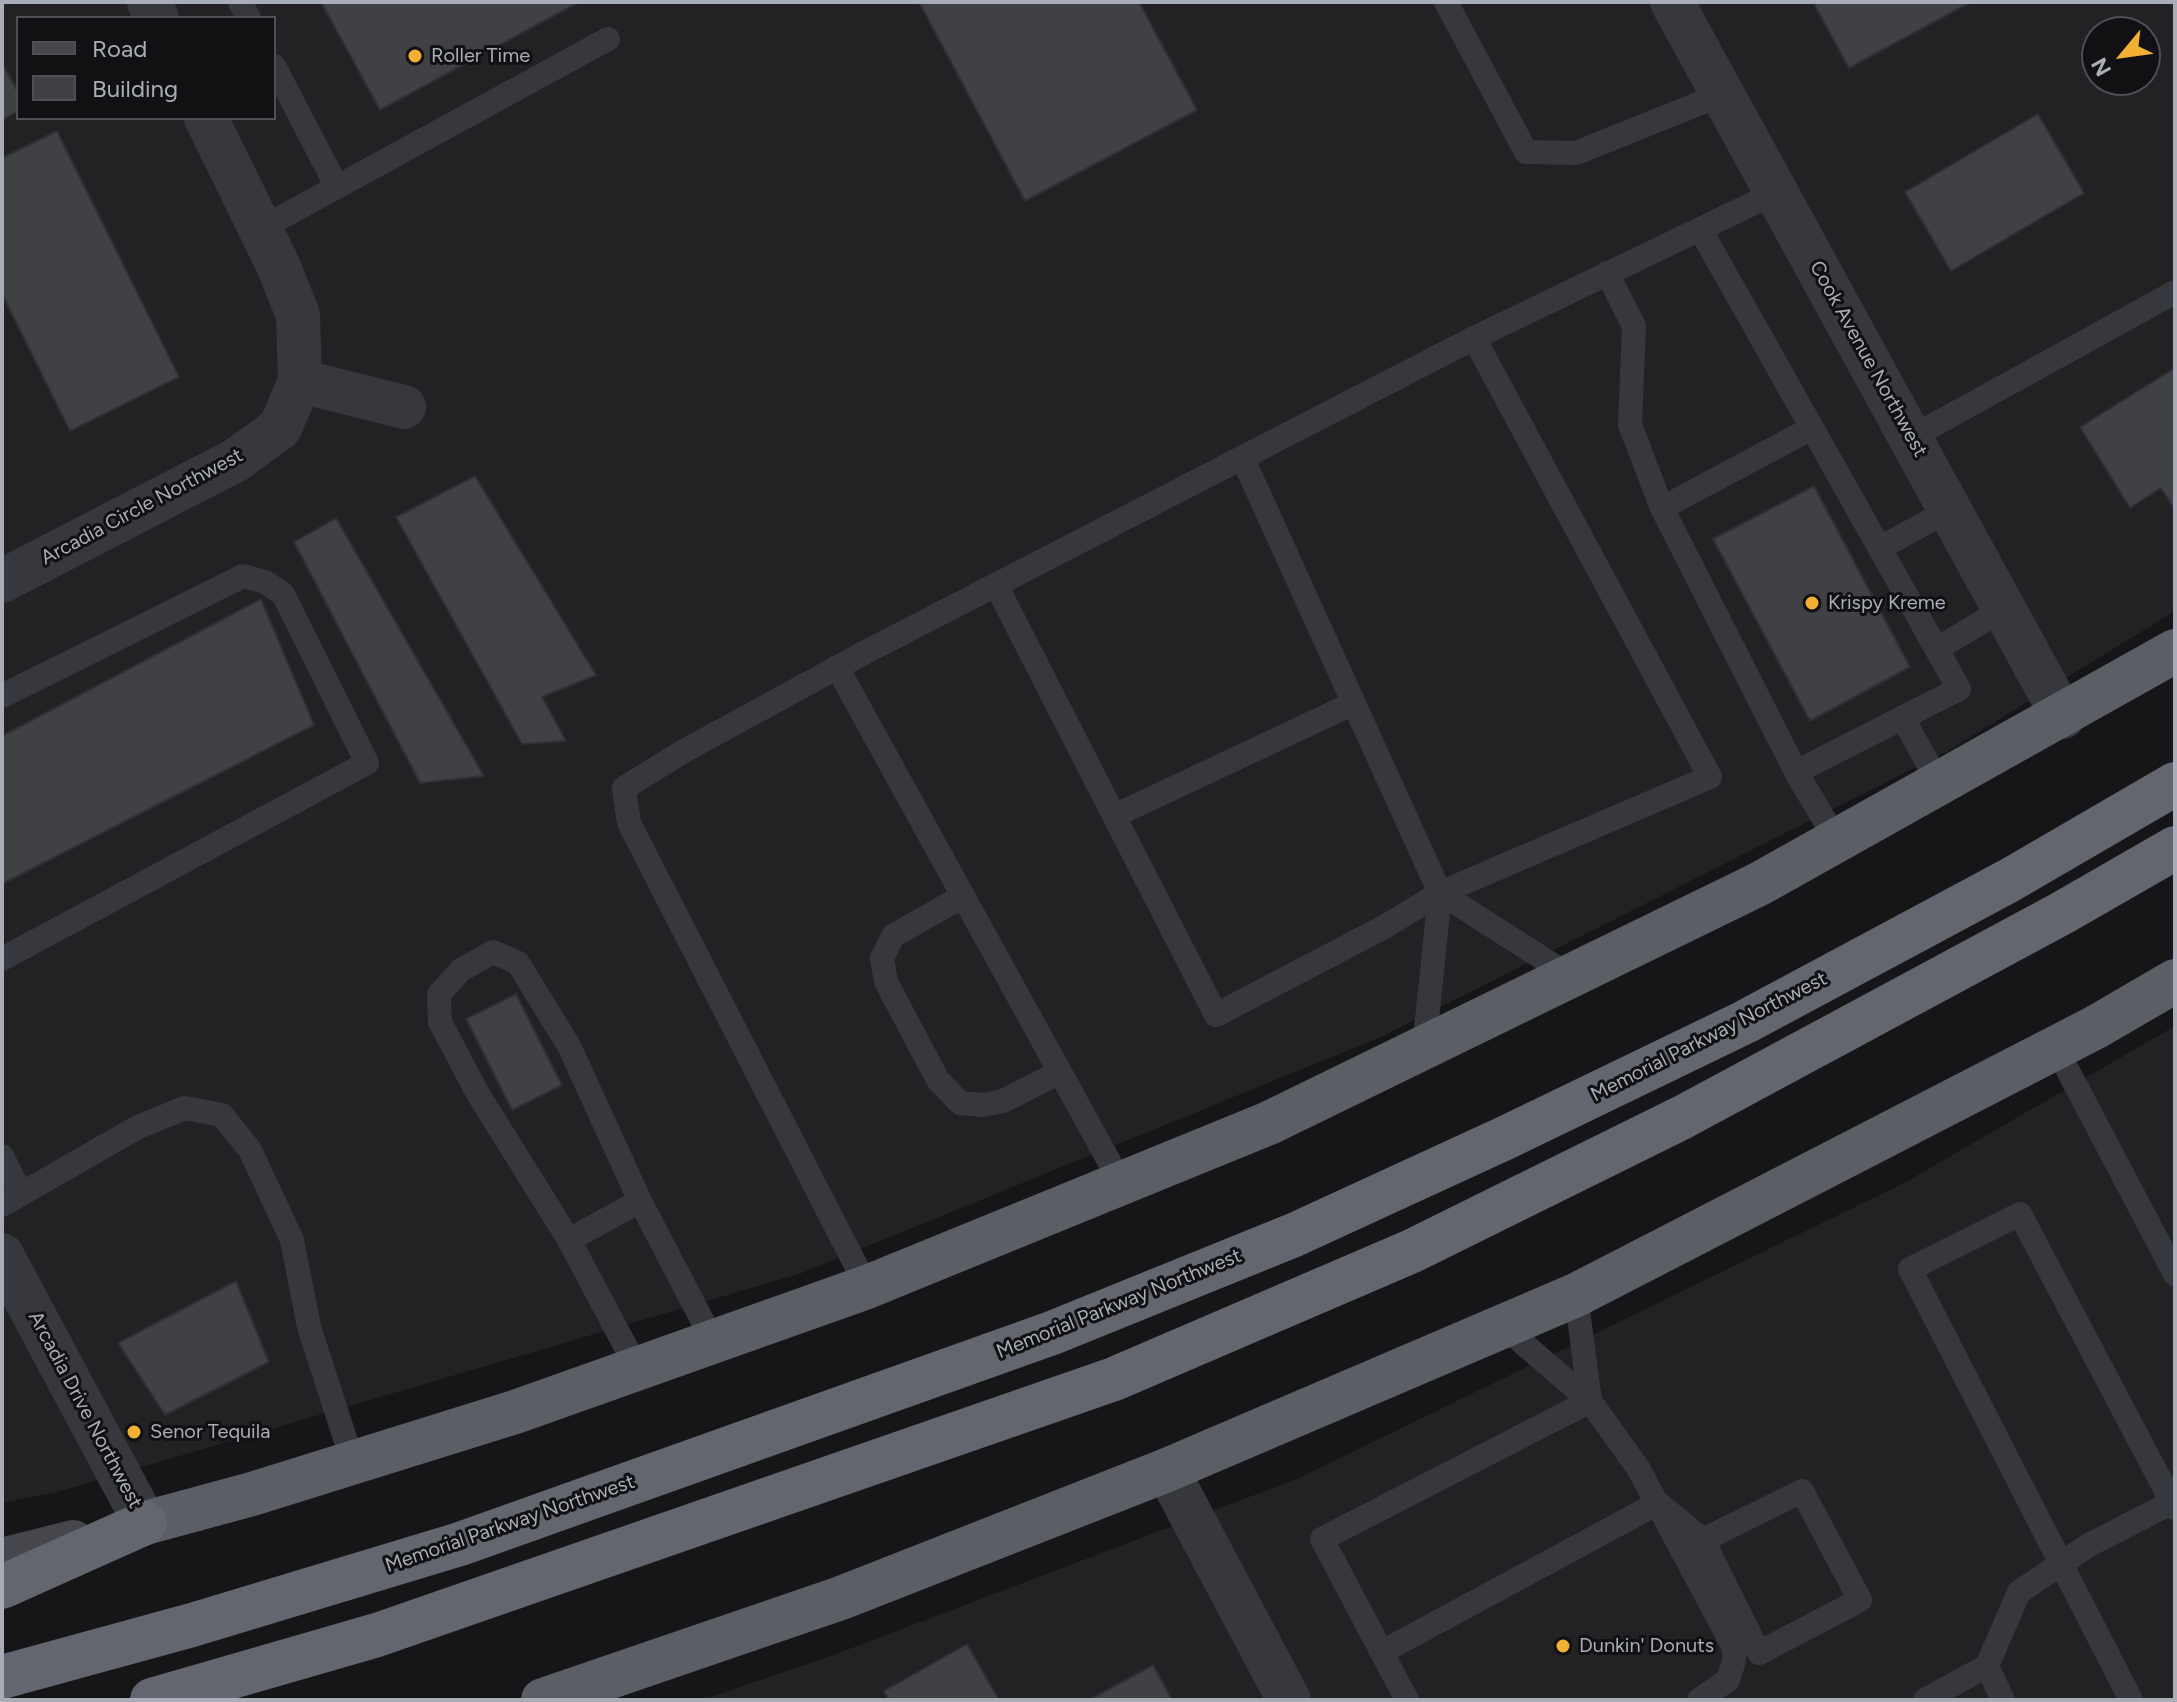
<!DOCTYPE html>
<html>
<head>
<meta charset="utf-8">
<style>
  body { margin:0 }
  #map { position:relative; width:2177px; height:1702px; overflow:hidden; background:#161618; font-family:Figtree,sans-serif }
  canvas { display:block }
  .frame { position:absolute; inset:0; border:4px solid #a8adb8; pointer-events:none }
  .legend { position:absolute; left:16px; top:16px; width:260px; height:104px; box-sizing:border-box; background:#111113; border:2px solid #4d4f55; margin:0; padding:10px 14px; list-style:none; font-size:24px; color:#a8adb8 }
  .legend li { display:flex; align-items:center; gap:16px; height:40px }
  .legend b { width:40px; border:2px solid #4d4f55 }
  .north { position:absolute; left:2081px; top:16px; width:80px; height:80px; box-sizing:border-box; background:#111113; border:2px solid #4d4f55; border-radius:50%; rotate:241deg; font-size:22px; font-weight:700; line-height:32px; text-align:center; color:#a8adb8 }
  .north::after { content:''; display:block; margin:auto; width:28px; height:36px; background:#f2b134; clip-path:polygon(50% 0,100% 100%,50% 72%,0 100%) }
</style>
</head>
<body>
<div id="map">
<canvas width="2177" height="1702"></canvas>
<div class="frame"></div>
<ul class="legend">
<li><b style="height:10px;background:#45474d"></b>Road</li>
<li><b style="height:22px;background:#404145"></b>Building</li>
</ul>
<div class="north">N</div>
</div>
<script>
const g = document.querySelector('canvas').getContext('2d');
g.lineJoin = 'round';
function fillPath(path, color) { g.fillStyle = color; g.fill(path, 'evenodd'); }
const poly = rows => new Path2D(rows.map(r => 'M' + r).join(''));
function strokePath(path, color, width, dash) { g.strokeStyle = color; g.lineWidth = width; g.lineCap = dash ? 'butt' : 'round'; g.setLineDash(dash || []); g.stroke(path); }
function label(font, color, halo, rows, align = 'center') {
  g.font = font + ' Figtree,sans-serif'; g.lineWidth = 6; g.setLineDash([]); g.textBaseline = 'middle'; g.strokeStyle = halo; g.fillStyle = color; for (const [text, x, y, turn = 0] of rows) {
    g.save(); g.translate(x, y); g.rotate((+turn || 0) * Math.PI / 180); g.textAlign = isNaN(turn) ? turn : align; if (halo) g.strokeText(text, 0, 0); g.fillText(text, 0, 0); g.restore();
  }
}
fillPath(poly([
  [2,2,2175,2,2175,611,1946,752,1381,1037,799,1274,57,1492,2,1503],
  [18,18,274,18,274,118,18,118],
  [2097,32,2145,32,2145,80,2097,80],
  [2175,1026,2175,1700,702,1700,828,1657,1299,1478,1906,1182]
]), '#222225');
const building = poly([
  [321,2,579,2,380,110,321,2],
  [919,2,1139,2,1197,110,1025,201,919,2],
  [1813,2,1971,2,1849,68,1813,2],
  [2,63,18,92,18,111,2,120,2,63],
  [2038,114,2084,193,1951,271,1905,192,2038,114],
  [57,131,179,377,70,431,2,294,2,158,57,131],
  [2175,368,2175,510,2161,488,2130,508,2080,427,2175,368],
  [475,476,596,675,542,697,566,741,522,744,396,517,475,476],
  [1814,486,1910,667,1810,721,1713,539,1814,486],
  [336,518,484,776,420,783,294,542,336,518],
  [261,599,314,725,2,884,2,736,261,599],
  [516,994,562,1085,512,1110,466,1019,516,994],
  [236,1281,269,1362,165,1415,118,1343,236,1281],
  [967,1644,999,1700,889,1700,884,1691,967,1644],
  [1153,1665,1172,1700,1089,1700,1153,1665]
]);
fillPath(building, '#404145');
strokePath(building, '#303034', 2);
strokePath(poly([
  [240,2,249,18],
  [1446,2,1526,152,1576,153,1723,94],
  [274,66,337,187],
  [260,229,608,39],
  [1700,229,1959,689,1796,772,1837,841],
  [1607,273,1634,326,1630,425,1662,508,1796,772],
  [1912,437,2175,292],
  [1243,459,1440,893,1424,1048],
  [1662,508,1812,428],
  [1880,548,1951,509],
  [996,585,1216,1015,1386,926,1440,893,1710,777,1474,338],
  [1937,649,2005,608],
  [837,667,1121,1183],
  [2,696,243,576,265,582,283,594,367,763,2,959],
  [1903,718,1939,784],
  [1114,816,1354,703],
  [1440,893,1572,977],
  [963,896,893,936,882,958,886,982,938,1080,960,1103,983,1105,1003,1101,1060,1072],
  [2056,1048,2175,1274],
  [2,1156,21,1194],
  [2,1205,138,1127,185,1108,222,1115,250,1150,292,1240,309,1327,353,1463],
  [569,1240,640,1201],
  [867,1287,629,823,624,788,684,751,860,655,1474,338,1777,192],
  [1576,1295,1590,1401],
  [1503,1326,1590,1401,1638,1468,1713,1608,1734,1648,1734,1661,1728,1680,1699,1700],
  [637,1368,569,1240,478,1094,440,1022,439,994,461,970,493,952,518,963,569,1046,640,1201,713,1341],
  [1658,1503,1703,1540,1802,1491,1860,1600,1759,1653,1703,1540],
  [1382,1652,1658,1503],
  [1407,1700,1322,1539,1590,1401],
  [1925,1700,1987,1666],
  [2003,1700,1987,1666,2019,1592,2089,1545,2175,1501],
  [2131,1700,1910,1269,2020,1214,2175,1508]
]), '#37383d', 24);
strokePath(poly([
  [149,2,157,18],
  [1672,2,2063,717],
  [300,381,404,407],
  [2,581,236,460,280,428,300,381,298,315,278,265,206,118],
  [2,1255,145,1523],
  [1167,1470,1289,1700]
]), '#37383d', 44);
strokePath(poly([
  [2,1560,73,1542]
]), '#45474d', 44);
strokePath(poly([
  [145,1523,252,1494,515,1412,867,1287,1269,1123,1759,884,2175,651],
  [543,1700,841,1598,1167,1470,1576,1295,2096,1027,2175,981]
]), '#5b5e65', 44);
strokePath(poly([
  [2,1587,145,1523],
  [2,1677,192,1625,460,1544,1052,1333,1294,1235,1505,1138,1745,1022,2010,880,2175,784],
  [152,1700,377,1635,1114,1379,1412,1251,1683,1117,2062,913,2175,848]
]), '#63666e', 44);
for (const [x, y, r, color] of [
  [415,56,8,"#f2b134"],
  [1812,603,8,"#f2b134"],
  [134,1432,8,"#f2b134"],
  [1563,1646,8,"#f2b134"]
]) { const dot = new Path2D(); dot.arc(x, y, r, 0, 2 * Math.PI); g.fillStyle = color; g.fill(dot); strokePath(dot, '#111113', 3); }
label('20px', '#a8adb8', '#111113', [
  ["Roller Time",431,56],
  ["Krispy Kreme",1828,603],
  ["Senor Tequila",150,1432],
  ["Dunkin' Donuts",1579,1646]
], 'left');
label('20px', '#a8adb8', '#111113', [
  ["Cook Avenue Northwest",1868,359,61],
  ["Arcadia Circle Northwest",142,507,-28],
  ["Memorial Parkway Northwest",1709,1037,-27],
  ["Memorial Parkway Northwest",1119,1304,-22],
  ["Arcadia Drive Northwest",85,1410,62],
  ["Memorial Parkway Northwest",510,1524,-19]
]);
</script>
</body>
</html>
